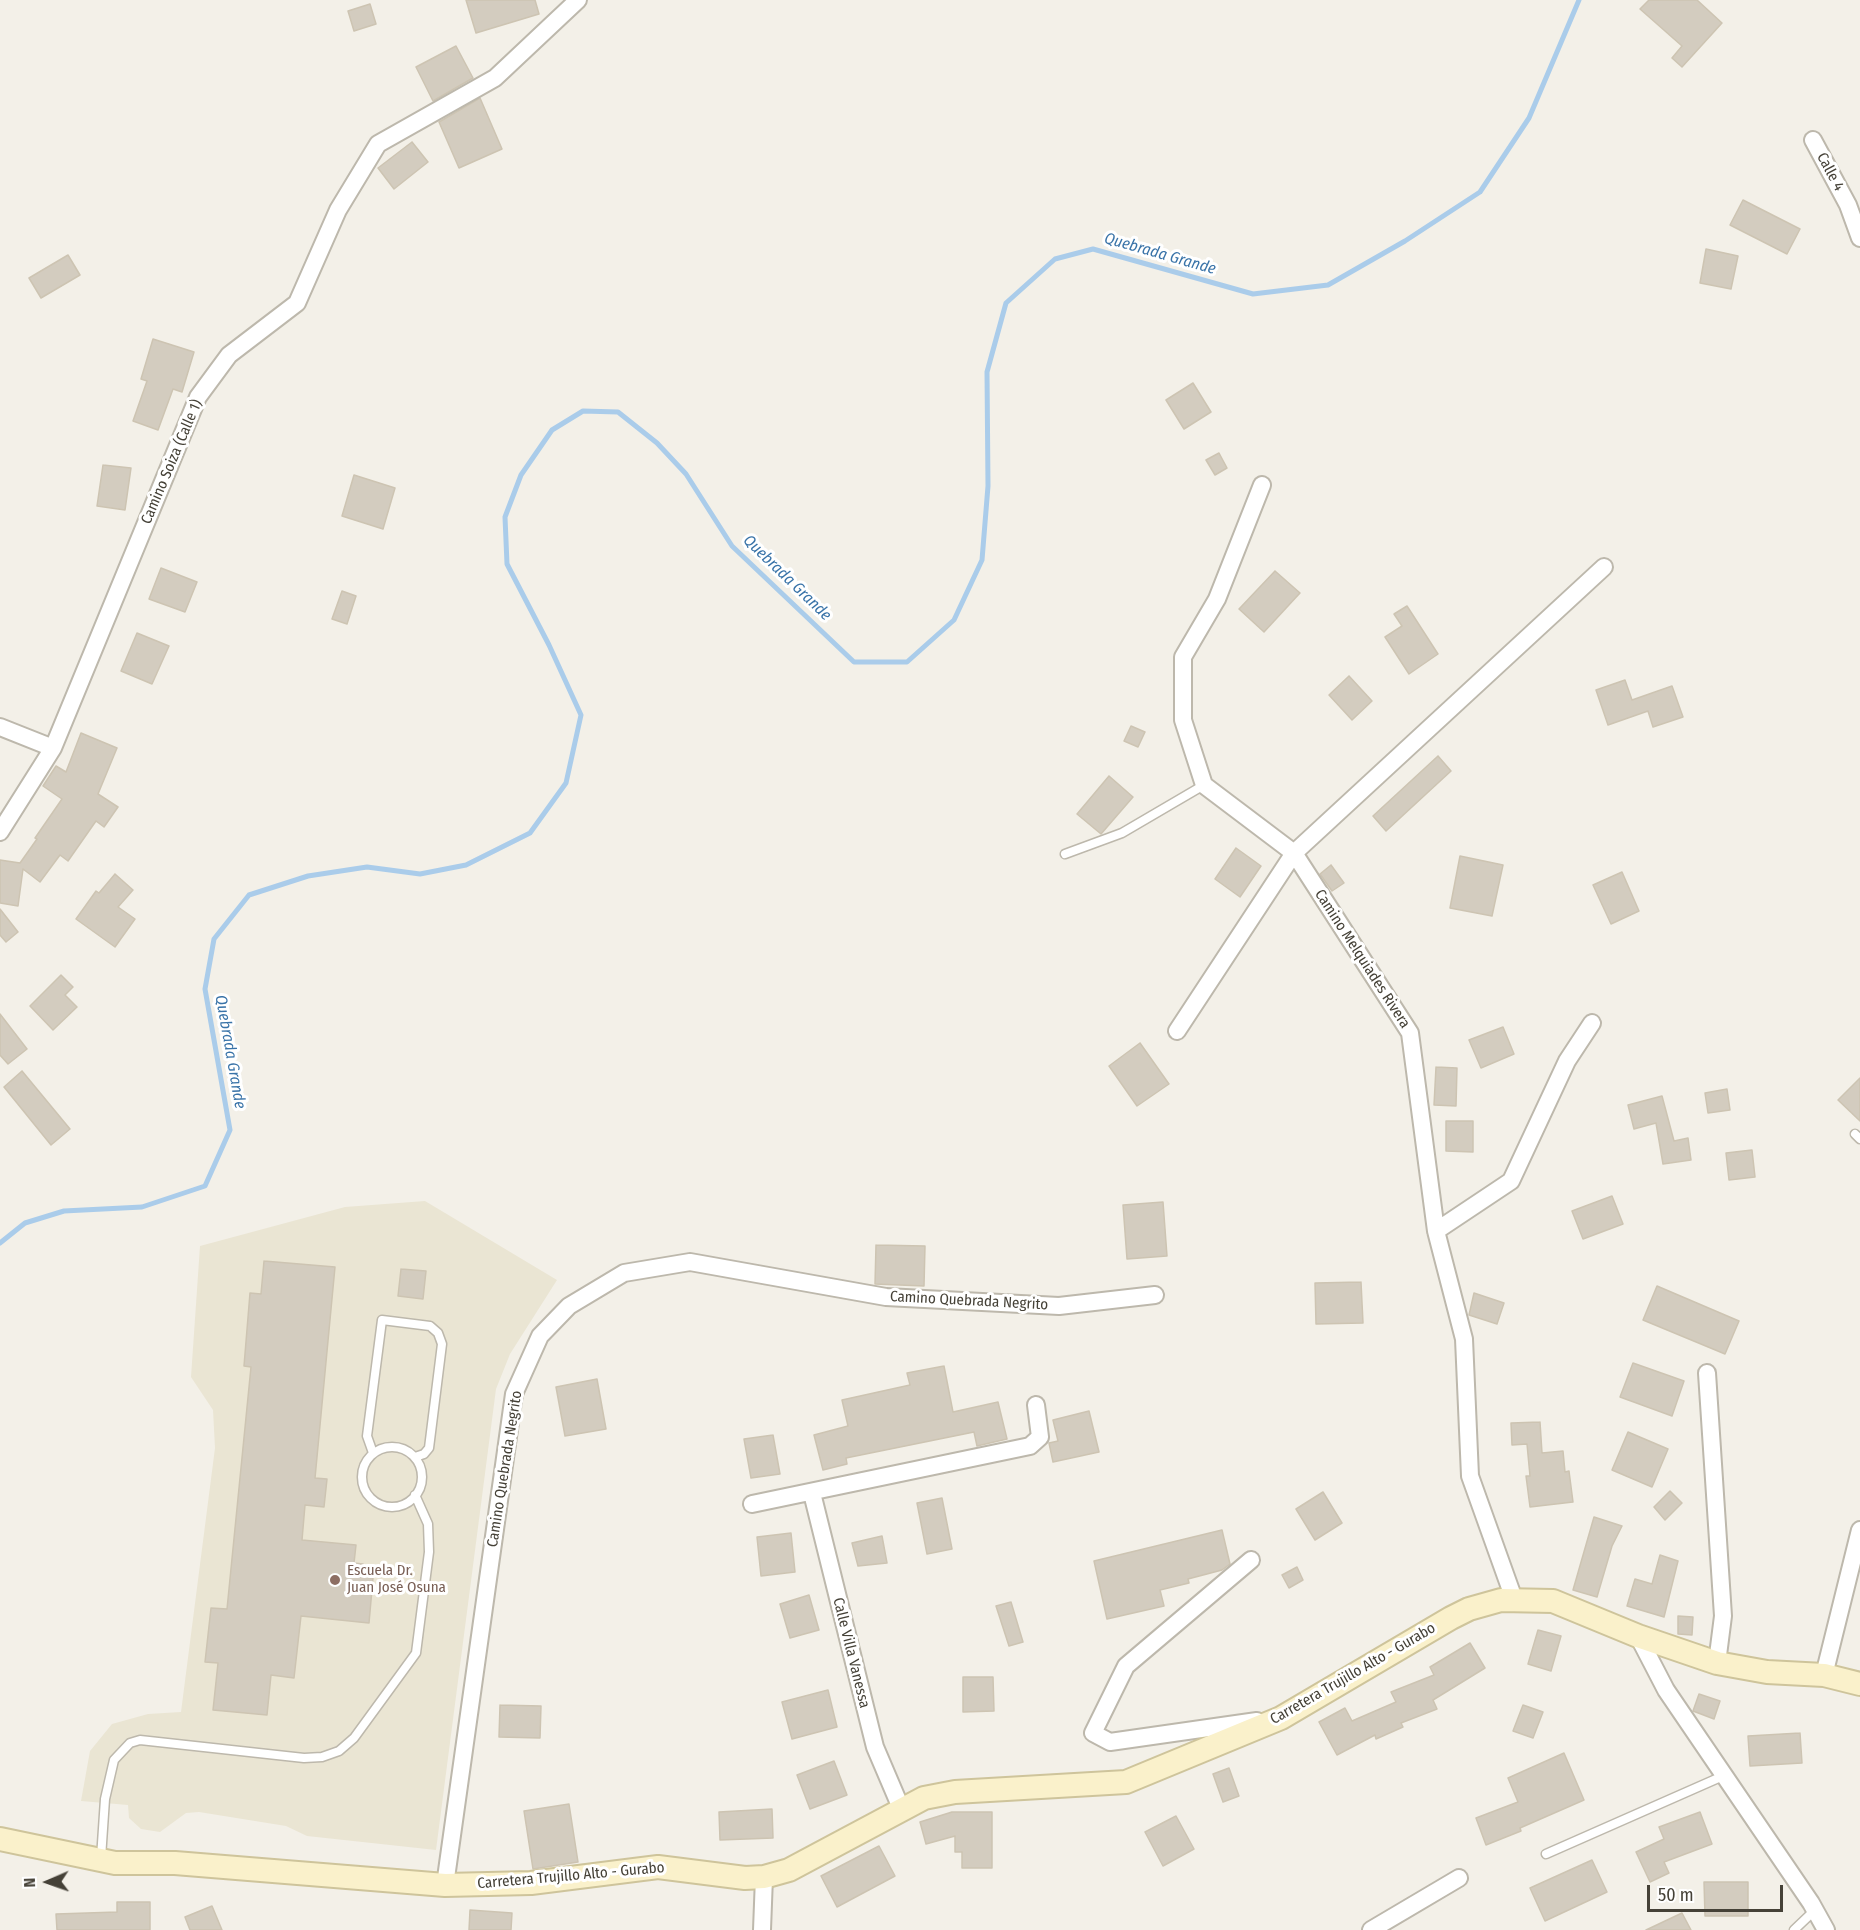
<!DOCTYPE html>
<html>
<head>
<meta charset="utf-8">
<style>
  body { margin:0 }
  #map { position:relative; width:1860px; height:1930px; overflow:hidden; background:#f3f0e8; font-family:"Fira Sans Condensed",sans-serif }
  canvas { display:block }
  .north { position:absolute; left:18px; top:1852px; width:60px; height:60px; -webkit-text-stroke:4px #fff; paint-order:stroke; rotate:268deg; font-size:16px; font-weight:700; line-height:24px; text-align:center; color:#454137 }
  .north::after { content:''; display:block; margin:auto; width:21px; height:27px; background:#454137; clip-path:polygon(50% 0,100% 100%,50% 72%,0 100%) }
  .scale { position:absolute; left:1647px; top:1885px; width:136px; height:27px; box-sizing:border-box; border:3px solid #454137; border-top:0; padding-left:8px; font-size:18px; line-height:21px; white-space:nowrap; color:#454137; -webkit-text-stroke:4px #fff; paint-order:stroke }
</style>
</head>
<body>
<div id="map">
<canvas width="1860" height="1930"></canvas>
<div class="north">N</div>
<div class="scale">50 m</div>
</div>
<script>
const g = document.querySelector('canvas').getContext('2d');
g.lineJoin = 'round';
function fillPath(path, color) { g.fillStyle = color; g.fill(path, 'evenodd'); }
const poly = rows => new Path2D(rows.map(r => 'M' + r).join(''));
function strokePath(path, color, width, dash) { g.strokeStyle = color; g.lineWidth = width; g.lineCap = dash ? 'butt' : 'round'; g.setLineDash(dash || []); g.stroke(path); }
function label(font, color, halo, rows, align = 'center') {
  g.font = font + ' "Fira Sans Condensed",sans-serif'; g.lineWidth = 6; g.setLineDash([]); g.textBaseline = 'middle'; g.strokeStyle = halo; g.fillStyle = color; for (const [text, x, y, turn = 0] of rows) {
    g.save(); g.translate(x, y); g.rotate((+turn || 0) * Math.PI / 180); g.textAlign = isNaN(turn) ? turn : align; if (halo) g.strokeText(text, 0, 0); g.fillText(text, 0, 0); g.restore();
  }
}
fillPath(poly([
  [425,1201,557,1280,510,1354,496,1389,436,1850,307,1836,286,1826,199,1812,186,1813,160,1832,141,1829,129,1818,128,1805,81,1801,90,1751,112,1724,148,1714,181,1712,215,1448,213,1410,191,1377,200,1246,345,1207]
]), '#eae5d3');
strokePath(poly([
  [0,1243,25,1223,64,1211,142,1207,205,1186,230,1130,205,989,214,939,249,895,308,876,367,867,420,874,466,865,530,833,566,783,581,715,549,645,507,564,505,517,521,475,552,430,583,411,618,412,657,443,686,474,732,546,854,662,907,662,954,620,982,560,988,486,987,372,1006,303,1055,259,1093,249,1253,294,1328,285,1405,241,1480,192,1529,118,1579,0]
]), '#aaccea', 5);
const building = poly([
  [466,0,535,0,539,14,476,33,466,0],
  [1649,0,1697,0,1722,23,1682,67,1672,58,1682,46,1640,9,1649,0],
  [370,4,376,24,354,31,348,11,370,4],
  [456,46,473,78,433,101,416,67,456,46],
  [480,98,502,149,459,168,439,122,480,98],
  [412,142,428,162,394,189,378,168,412,142],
  [1743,200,1800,229,1787,254,1730,225,1743,200],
  [1706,249,1738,256,1731,289,1700,283,1706,249],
  [68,255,80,275,41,298,29,278,68,255],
  [153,339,194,352,182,392,173,389,158,430,133,421,147,381,141,379,153,339],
  [1193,383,1211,412,1184,429,1166,400,1193,383],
  [1219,453,1227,468,1215,475,1206,460,1219,453],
  [103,465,131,468,125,510,97,506,103,465],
  [354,475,395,488,383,529,342,516,354,475],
  [161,568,197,582,185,612,149,599,161,568],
  [1275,571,1300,593,1264,632,1239,609,1275,571],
  [342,591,356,596,347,624,332,619,342,591],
  [1407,606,1438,654,1409,674,1385,637,1402,626,1394,614,1407,606],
  [137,633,169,646,152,684,121,671,137,633],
  [1349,676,1372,701,1352,720,1329,695,1349,676],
  [1625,680,1632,700,1672,686,1683,717,1653,727,1648,711,1608,725,1596,690,1625,680],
  [1131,726,1145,732,1138,747,1124,741,1131,726],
  [81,733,117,748,98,794,118,807,104,827,96,821,68,861,60,855,40,882,23,869,18,906,0,903,0,860,20,863,37,839,35,838,62,799,43,786,56,766,66,772,81,733],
  [1438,756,1451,771,1386,831,1373,816,1438,756],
  [1109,776,1133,797,1101,834,1077,814,1109,776],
  [1236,848,1261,866,1240,897,1215,879,1236,848],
  [1460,856,1503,865,1492,916,1450,908,1460,856],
  [1331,865,1344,883,1332,891,1320,874,1331,865],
  [1622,872,1639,911,1611,924,1593,885,1622,872],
  [115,874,133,890,118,907,135,919,115,947,76,919,96,891,99,893,115,874],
  [0,909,18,932,6,942,0,935,0,909],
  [61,975,73,987,65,995,77,1007,53,1030,30,1006,61,975],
  [0,1014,27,1049,8,1064,0,1055,0,1014],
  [1503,1027,1514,1054,1481,1068,1469,1040,1503,1027],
  [1140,1043,1169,1084,1137,1106,1109,1066,1140,1043],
  [1436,1067,1457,1068,1456,1106,1434,1105,1436,1067],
  [22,1071,70,1129,51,1145,4,1087,22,1071],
  [1860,1078,1860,1121,1838,1100,1860,1078],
  [1727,1089,1730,1110,1708,1113,1705,1093,1727,1089],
  [1662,1096,1674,1141,1688,1138,1691,1160,1663,1164,1656,1123,1634,1129,1628,1105,1662,1096],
  [1446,1121,1473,1121,1473,1152,1446,1151,1446,1121],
  [1752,1150,1755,1177,1729,1180,1726,1153,1752,1150],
  [1612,1196,1623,1224,1583,1239,1572,1211,1612,1196],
  [1163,1202,1167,1256,1127,1259,1123,1205,1163,1202],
  [876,1245,925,1246,924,1286,875,1284,876,1245],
  [264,1261,335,1267,315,1478,327,1479,324,1507,305,1505,302,1540,356,1545,354,1563,363,1564,361,1577,373,1578,369,1623,301,1616,294,1678,271,1675,267,1715,213,1710,218,1663,205,1662,211,1608,227,1609,251,1367,244,1366,250,1293,261,1294,264,1261],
  [401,1269,426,1271,423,1299,398,1296,401,1269],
  [1361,1282,1363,1323,1316,1324,1315,1283,1361,1282],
  [1657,1286,1739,1321,1725,1354,1643,1320,1657,1286],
  [1474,1293,1504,1303,1497,1324,1469,1315,1474,1293],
  [1633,1363,1684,1381,1672,1416,1620,1397,1633,1363],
  [944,1366,953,1412,998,1402,1007,1439,977,1446,974,1432,846,1458,847,1464,823,1470,814,1435,848,1426,842,1400,910,1385,907,1373,944,1366],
  [597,1379,606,1429,565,1436,556,1387,597,1379],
  [1089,1411,1099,1452,1053,1462,1049,1443,1058,1441,1053,1420,1089,1411],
  [1540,1422,1542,1453,1563,1451,1565,1472,1569,1471,1573,1502,1530,1507,1526,1476,1530,1476,1527,1444,1512,1445,1511,1423,1540,1422],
  [1628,1432,1668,1449,1652,1487,1612,1470,1628,1432],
  [773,1435,780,1474,751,1478,744,1439,773,1435],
  [1670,1491,1682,1503,1665,1520,1654,1507,1670,1491],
  [1323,1492,1342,1523,1315,1540,1296,1509,1323,1492],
  [942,1498,952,1549,927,1554,917,1503,942,1498],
  [1594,1517,1622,1526,1612,1546,1597,1597,1573,1590,1594,1517],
  [1222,1530,1230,1564,1222,1570,1188,1579,1189,1583,1160,1590,1164,1606,1107,1619,1094,1561,1222,1530],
  [791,1533,795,1572,761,1576,757,1537,791,1533],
  [882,1536,887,1563,858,1566,852,1543,882,1536],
  [1660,1555,1678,1561,1664,1617,1627,1606,1635,1579,1652,1584,1660,1555],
  [1297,1567,1303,1580,1289,1588,1282,1575,1297,1567],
  [809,1595,819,1630,790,1638,780,1604,809,1595],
  [1011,1602,1023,1642,1009,1646,996,1606,1011,1602],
  [1678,1616,1693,1617,1692,1635,1678,1634,1678,1616],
  [1538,1630,1561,1636,1551,1671,1528,1664,1538,1630],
  [1470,1643,1485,1668,1433,1700,1437,1709,1401,1723,1403,1727,1376,1739,1375,1735,1337,1755,1319,1722,1345,1708,1352,1721,1396,1702,1391,1692,1434,1675,1430,1667,1470,1643],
  [963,1677,993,1677,994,1711,963,1712,963,1677],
  [828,1690,837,1727,792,1739,782,1702,828,1690],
  [1699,1694,1720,1701,1714,1719,1693,1711,1699,1694],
  [500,1705,541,1706,540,1738,499,1737,500,1705],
  [1523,1705,1543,1712,1533,1738,1513,1731,1523,1705],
  [1800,1733,1802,1763,1750,1766,1748,1736,1800,1733],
  [1564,1753,1584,1800,1520,1828,1521,1831,1486,1845,1476,1818,1518,1802,1508,1778,1564,1753],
  [834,1761,847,1795,810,1809,797,1775,834,1761],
  [1229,1768,1239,1796,1223,1802,1213,1774,1229,1768],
  [569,1804,578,1862,533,1869,524,1811,569,1804],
  [772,1809,773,1838,720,1840,719,1812,772,1809],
  [952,1812,992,1812,992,1868,962,1868,962,1852,955,1852,955,1836,926,1844,920,1822,952,1812],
  [1700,1812,1712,1844,1664,1862,1669,1873,1650,1882,1636,1852,1664,1839,1659,1827,1700,1812],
  [1176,1816,1194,1849,1163,1866,1145,1832,1176,1816],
  [879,1846,895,1876,837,1907,821,1876,879,1846],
  [1592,1860,1607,1892,1545,1921,1530,1888,1592,1860],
  [1704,1882,1748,1882,1748,1916,1705,1916,1704,1882],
  [117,1902,150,1902,150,1930,57,1930,56,1914,117,1912,117,1902],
  [212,1906,222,1930,190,1930,185,1917,212,1906],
  [470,1910,512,1913,511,1930,469,1930,470,1910],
  [1682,1913,1691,1930,1646,1930,1682,1913]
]);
fillPath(building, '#d3ccbf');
strokePath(building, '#cdc4b2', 1.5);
const service = poly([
  [1065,854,1122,833,1204,785],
  [1855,1134,1860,1139],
  '362 1477a30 30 0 1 1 60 0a30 30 0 1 1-60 0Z',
  [373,1453,367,1436,382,1320,430,1326,438,1333,442,1344,429,1448,424,1454,415,1457],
  [1546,1854,1723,1776],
  [101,1858,105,1799,114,1760,130,1743,140,1740,304,1758,322,1757,339,1751,354,1738,416,1653,429,1552,428,1524,415,1495],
  [1794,1930,1815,1910]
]);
const minor = poly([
  [1813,140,1848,205,1860,238],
  [1262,485,1217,599,1183,657,1183,720,1204,785,1294,853,1410,1033,1436,1231,1464,1339,1470,1476,1514,1599],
  [0,727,53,748],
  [0,832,53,748,198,397,229,355,297,303,338,210,378,144,495,78,578,0],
  [1177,1031,1294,853,1604,567],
  [1436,1231,1511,1181,1567,1061,1592,1023],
  [1707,1373,1723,1616,1717,1663],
  [812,1493,875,1747,901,1808],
  [752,1504,1030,1446,1040,1437,1036,1405],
  [1251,1560,1126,1666,1093,1733,1110,1742,1257,1721],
  [1638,1636,1666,1690,1811,1903,1826,1930],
  [1824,1675,1860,1530],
  [445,1885,514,1394,540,1336,569,1306,624,1273,690,1262,886,1297,1059,1306,1155,1295],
  [762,1930,764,1877],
  [1371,1930,1459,1878]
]);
const secondary = poly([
  [0,1839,115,1863,175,1863,445,1885,531,1883,658,1867,745,1878,764,1877,789,1870,924,1798,955,1792,1126,1782,1281,1718,1451,1618,1469,1609,1501,1600,1553,1601,1638,1636,1717,1663,1767,1672,1824,1675,1860,1684]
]);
strokePath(service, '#bdb8ac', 11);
strokePath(minor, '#bdb8ac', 20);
strokePath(secondary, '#cec49b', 26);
strokePath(service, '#fff', 8);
strokePath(minor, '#fff', 16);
strokePath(secondary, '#faf1cb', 22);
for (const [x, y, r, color] of [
  [335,1580,6,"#8d6e63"]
]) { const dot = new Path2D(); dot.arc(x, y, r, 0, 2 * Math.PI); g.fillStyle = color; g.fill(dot); strokePath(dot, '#fff', 2); }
label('15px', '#454137', '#fff', [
  ["Calle 4",1830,172,62],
  ["Camino Soiza (Calle 1)",172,462,-67],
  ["Camino Melquiades Rivera",1362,959,57],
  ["Camino Quebrada Negrito",969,1301,3],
  ["Camino Quebrada Negrito",505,1469,-81],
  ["Calle Villa Vanessa",851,1653,76],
  ["Carretera Trujillo Alto - Gurabo",1353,1674,-30],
  ["Carretera Trujillo Alto - Gurabo",571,1876,-5]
]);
label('15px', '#785e54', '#fff', [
  ["Escuela Dr.",347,1571],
  ["Juan José Osuna",347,1588]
], 'left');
label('italic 16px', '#3973a8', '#fff', [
  ["Quebrada Grande",1160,254,16],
  ["Quebrada Grande",787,578,44],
  ["Quebrada Grande",230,1052,80]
]);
</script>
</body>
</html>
